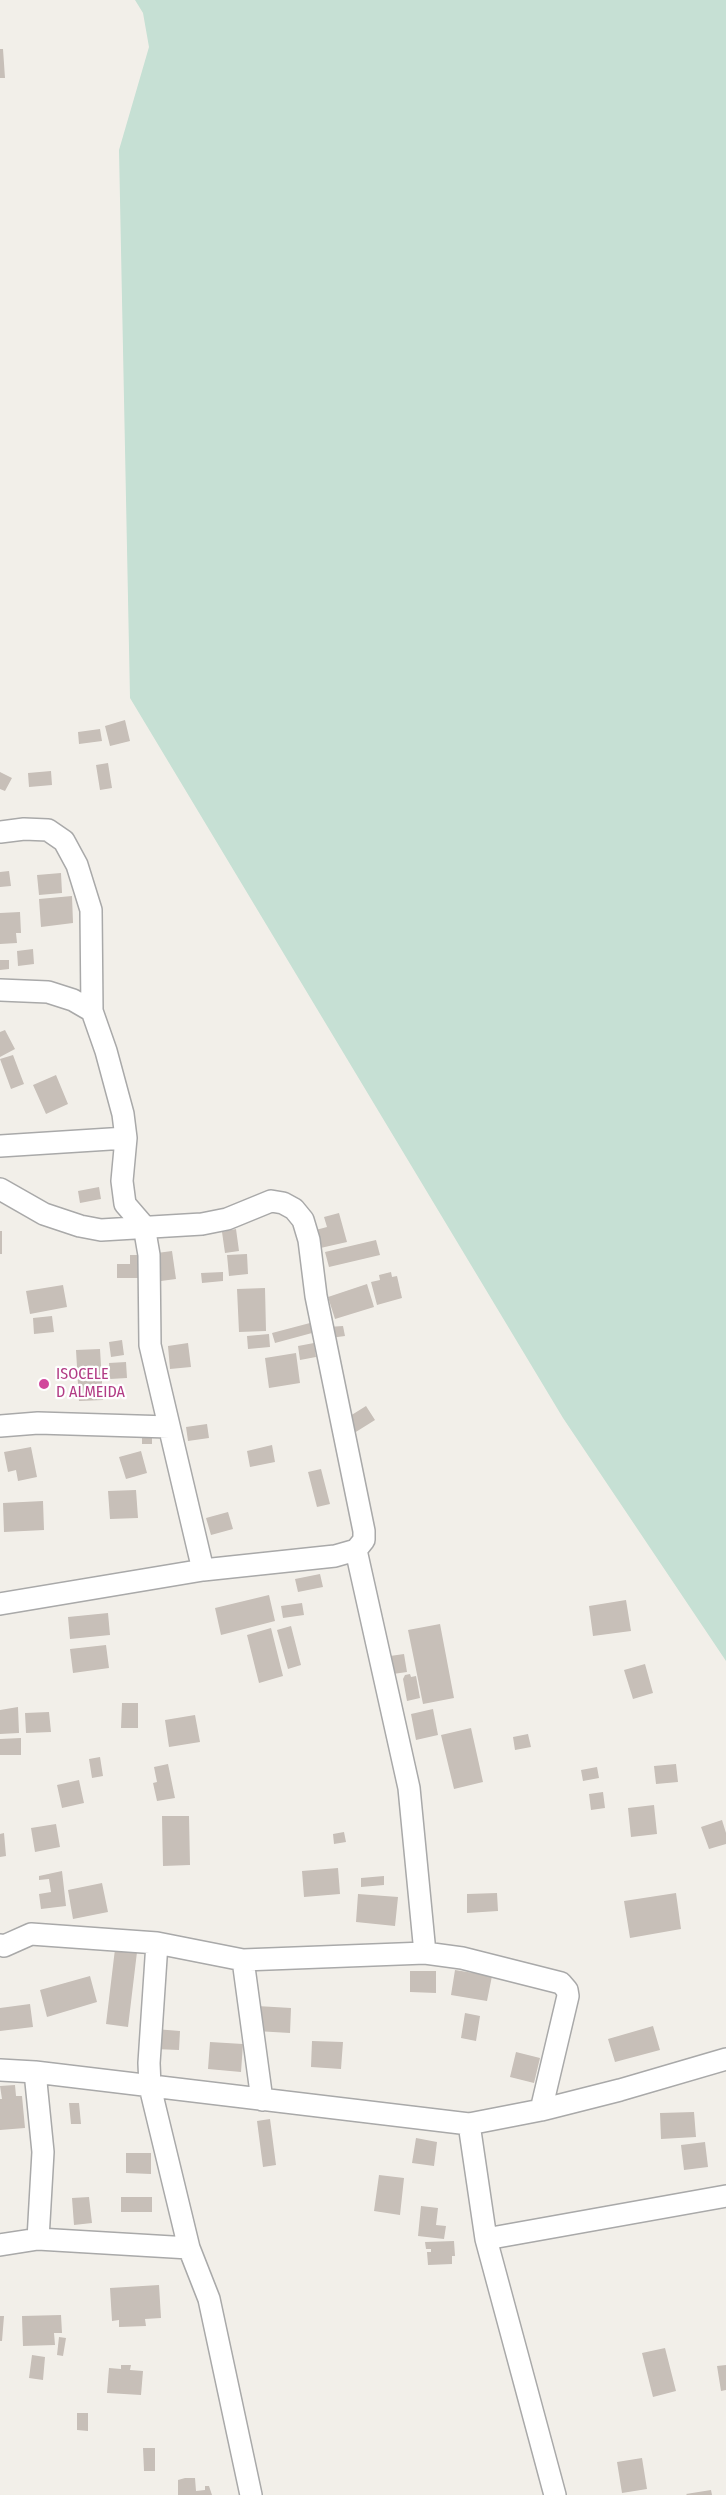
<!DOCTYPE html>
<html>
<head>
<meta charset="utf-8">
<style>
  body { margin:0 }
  canvas { display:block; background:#f2efe9 }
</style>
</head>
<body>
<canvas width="726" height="2495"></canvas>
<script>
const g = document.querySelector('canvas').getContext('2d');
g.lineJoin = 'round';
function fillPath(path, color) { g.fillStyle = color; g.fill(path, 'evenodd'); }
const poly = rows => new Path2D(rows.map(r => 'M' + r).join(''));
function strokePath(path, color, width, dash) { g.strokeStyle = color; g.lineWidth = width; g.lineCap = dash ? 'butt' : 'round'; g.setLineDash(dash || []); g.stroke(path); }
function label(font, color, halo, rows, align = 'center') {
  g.font = font + ' "Fira Sans Condensed",sans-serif'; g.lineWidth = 4.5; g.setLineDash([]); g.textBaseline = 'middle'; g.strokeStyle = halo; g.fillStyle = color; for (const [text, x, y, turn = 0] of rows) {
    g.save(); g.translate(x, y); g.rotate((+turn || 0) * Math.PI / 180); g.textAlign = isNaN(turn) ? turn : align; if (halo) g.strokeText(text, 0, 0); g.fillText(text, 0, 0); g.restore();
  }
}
fillPath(poly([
  [135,0,726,0,726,1661,563,1418,130,698,119,150,149,47,143,13]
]), '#c6e0d4');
fillPath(poly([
  [0,49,3,49,5,78,0,78],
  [125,720,130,741,110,746,105,726],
  [100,729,102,741,79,744,78,732],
  [108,763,112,788,100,790,96,765],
  [51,771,52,785,29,787,28,773],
  [0,772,12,778,5,791,0,789],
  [9,871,11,886,0,887,0,872],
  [61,873,62,893,39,895,37,875],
  [72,896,73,923,41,927,39,899],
  [20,912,21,933,16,933,17,943,0,944,0,913],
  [33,949,34,964,18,966,17,951],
  [0,960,9,960,9,969,0,970],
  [5,1030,15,1049,0,1057,0,1032],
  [13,1055,24,1084,11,1089,0,1059],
  [56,1075,68,1104,46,1114,33,1085],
  [99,1187,101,1199,80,1203,78,1191],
  [339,1213,347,1242,316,1249,312,1231,327,1227,324,1217],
  [236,1229,239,1251,225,1253,222,1232],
  [0,1231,2,1231,2,1254,0,1254],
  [376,1240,380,1255,329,1267,325,1252],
  [172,1251,176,1279,161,1281,157,1253],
  [247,1254,248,1274,229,1276,227,1255],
  [130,1255,144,1255,145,1278,117,1278,117,1264,130,1264],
  [223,1272,223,1281,202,1283,201,1273],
  [391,1272,392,1277,397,1276,402,1298,377,1305,371,1282,380,1280,379,1275],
  [367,1284,374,1307,335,1319,328,1297],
  [63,1285,67,1307,30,1314,26,1291],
  [265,1288,266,1331,239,1332,237,1289],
  [52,1316,54,1332,34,1334,33,1318],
  [310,1323,312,1333,275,1343,272,1333],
  [343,1326,345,1336,330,1338,328,1327],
  [269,1334,270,1347,248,1349,247,1336],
  [122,1340,124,1355,111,1357,109,1342],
  [188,1343,191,1367,170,1369,168,1346],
  [314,1343,316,1357,300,1360,298,1346],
  [100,1349,103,1400,79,1401,76,1350],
  [296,1353,300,1383,269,1388,265,1358],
  [126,1362,127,1378,110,1379,109,1363],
  [366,1406,375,1420,351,1435,342,1421],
  [207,1424,209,1438,188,1441,186,1427],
  [142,1435,152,1435,152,1444,142,1444],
  [272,1445,275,1462,250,1467,247,1451],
  [31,1447,37,1477,18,1481,16,1470,8,1472,4,1452],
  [141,1451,147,1473,126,1479,119,1457],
  [321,1469,330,1504,317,1507,308,1472],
  [136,1490,138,1518,110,1519,108,1491],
  [43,1501,44,1530,4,1532,3,1503],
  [228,1512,233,1529,211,1535,206,1518],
  [320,1574,323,1587,298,1592,295,1579],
  [269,1595,275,1621,221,1635,215,1608],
  [626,1600,631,1631,593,1636,589,1606],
  [302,1603,304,1615,283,1618,281,1606],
  [108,1613,110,1635,70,1639,68,1617],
  [440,1624,454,1698,423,1704,408,1630],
  [291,1626,301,1665,288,1669,277,1630],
  [271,1628,283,1676,259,1683,247,1635],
  [106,1645,109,1668,73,1673,70,1649],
  [404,1654,407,1672,393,1674,390,1656],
  [645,1664,653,1693,633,1699,624,1670],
  [410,1674,411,1677,416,1676,420,1698,407,1701,403,1679,405,1675],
  [122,1703,138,1703,138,1728,121,1728],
  [18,1707,19,1733,0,1734,0,1710],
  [433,1709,438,1735,416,1740,411,1714],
  [49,1712,51,1732,26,1733,25,1713],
  [195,1715,200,1742,169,1747,165,1720],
  [471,1728,483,1782,454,1789,441,1735],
  [528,1734,531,1747,515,1750,513,1737],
  [21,1738,21,1755,0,1755,0,1739],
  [100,1757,103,1776,92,1778,89,1759],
  [168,1764,175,1798,157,1801,153,1783,157,1782,154,1767],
  [676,1764,678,1782,656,1784,654,1766],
  [597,1767,599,1778,583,1781,581,1770],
  [79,1780,84,1803,62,1808,57,1785],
  [603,1792,605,1808,591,1810,589,1794],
  [654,1805,657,1834,631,1837,628,1808],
  [162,1816,189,1816,190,1865,163,1866],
  [722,1820,726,1833,726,1844,709,1849,701,1827],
  [56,1824,60,1847,35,1852,31,1828],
  [344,1832,346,1842,334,1844,333,1834],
  [4,1833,6,1856,0,1857,0,1834],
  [338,1868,340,1894,304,1897,302,1871],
  [62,1871,66,1906,41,1909,39,1894,51,1892,49,1879,39,1880,39,1876],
  [384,1876,384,1885,361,1887,361,1878],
  [102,1883,108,1912,73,1919,68,1890],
  [497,1893,498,1911,467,1913,467,1894],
  [676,1893,681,1929,630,1938,624,1901],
  [358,1894,398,1897,395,1926,356,1922],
  [115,1949,137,1952,128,2027,106,2024],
  [455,1970,492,1976,487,2001,451,1995],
  [410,1971,436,1971,436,1993,410,1992],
  [90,1976,97,2002,47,2017,40,1990],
  [30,2004,33,2027,0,2031,0,2008],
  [257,2006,291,2008,290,2033,256,2031],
  [465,2013,480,2016,476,2041,461,2038],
  [653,2026,660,2050,615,2062,608,2039],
  [155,2029,180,2031,179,2050,154,2049],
  [312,2041,343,2042,341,2069,311,2067],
  [210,2042,243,2044,241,2072,208,2069],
  [516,2052,540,2058,534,2083,510,2077],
  [15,2085,16,2096,22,2096,25,2128,0,2130,0,2099,2,2099,0,2086],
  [69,2103,79,2103,81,2124,71,2124],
  [694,2112,696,2137,661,2139,660,2113],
  [270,2119,276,2165,263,2167,257,2121],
  [416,2138,437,2142,434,2166,412,2163],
  [705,2142,708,2167,684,2170,681,2145],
  [126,2153,151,2153,151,2174,126,2173],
  [379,2175,404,2178,400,2215,374,2211],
  [89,2197,92,2223,74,2225,72,2198],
  [121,2197,152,2197,152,2212,121,2212],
  [421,2206,438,2208,436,2225,446,2226,444,2239,418,2236],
  [454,2241,455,2256,452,2256,452,2264,428,2265,427,2252,431,2252,431,2249,426,2249,425,2242],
  [159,2285,161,2318,145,2319,146,2326,119,2327,119,2320,112,2321,110,2288],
  [61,2315,62,2333,54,2333,55,2345,23,2346,22,2316],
  [0,2316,4,2316,2,2341,0,2341],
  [59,2337,66,2338,63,2356,57,2355],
  [665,2348,676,2391,653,2397,642,2353],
  [32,2355,45,2357,43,2380,29,2378],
  [121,2365,131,2365,130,2370,143,2371,141,2395,107,2393,109,2368,121,2369],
  [726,2365,726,2390,721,2391,717,2366],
  [77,2413,88,2413,88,2431,77,2430],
  [143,2448,155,2448,155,2471,144,2471],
  [642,2458,647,2489,622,2493,617,2462],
  [185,2478,195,2478,196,2491,205,2490,205,2486,209,2486,212,2495,178,2495,178,2480],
  [711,2490,712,2495,687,2495,686,2494]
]), '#c7bfb8');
const minor = poly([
  [0,832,24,829,48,830,64,841,77,865,91,910,92,1011],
  [0,990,48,992,73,1000,92,1011,106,1051,123,1114,126,1138,122,1181,125,1204,144,1226,149,1255,150,1345,203,1570],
  [0,1146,126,1138],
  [0,1189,44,1214,80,1226,101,1230,202,1224,227,1219,271,1201,283,1203,294,1209,303,1220,309,1240,316,1296,364,1531,364,1540,356,1550,335,1556,203,1570,0,1604],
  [0,1426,38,1423,169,1427],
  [356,1550,409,1788,425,1953],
  [157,1943,149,2063,150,2087,189,2248,209,2299,251,2495],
  [0,1945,4,1946,31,1934,157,1943,243,1960,425,1953,462,1958,561,1983,567,1990,568,1996,541,2110],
  [243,1960,262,2100],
  [0,2070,35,2072,469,2124,541,2110,620,2090,726,2059],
  [35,2072,43,2152,38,2239],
  [469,2124,486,2239,555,2495],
  [486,2239,726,2196],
  [0,2245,38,2239,189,2248]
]);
strokePath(minor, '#a9a9a9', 24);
strokePath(minor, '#fff', 21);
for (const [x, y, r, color] of [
  [44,1384,6,"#d1479c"]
]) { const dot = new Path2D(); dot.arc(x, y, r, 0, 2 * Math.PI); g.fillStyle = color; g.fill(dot); strokePath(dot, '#fff', 2); }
label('16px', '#b23c85', '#fff', [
  ["ISOCELE",56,1375],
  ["D ALMEIDA",56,1393]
], 'left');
</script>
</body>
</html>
